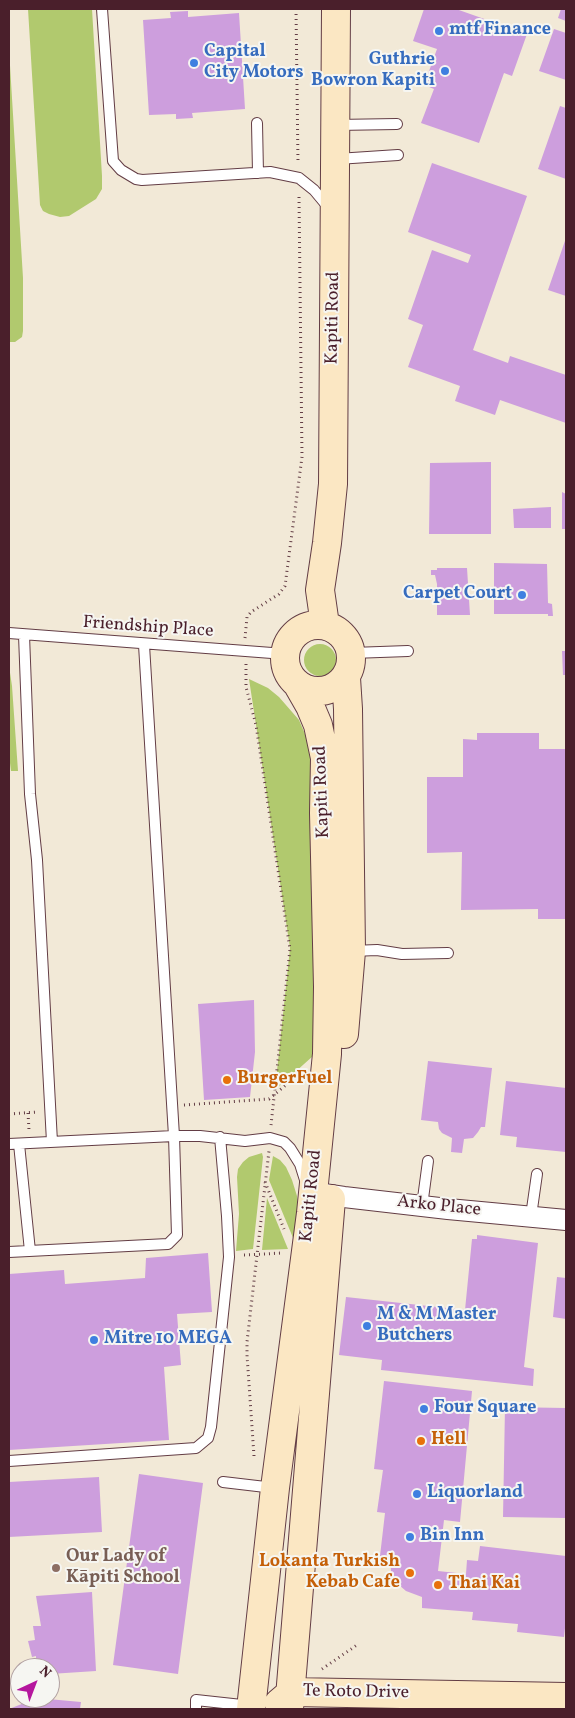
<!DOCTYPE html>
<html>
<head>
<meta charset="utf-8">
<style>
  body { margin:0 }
  #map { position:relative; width:575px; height:1718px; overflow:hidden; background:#f2e9d7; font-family:Vollkorn,serif }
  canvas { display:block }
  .frame { position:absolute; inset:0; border:10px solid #4a1f2b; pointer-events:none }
  .north { position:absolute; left:10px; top:1658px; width:50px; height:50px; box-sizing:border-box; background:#f6f6f2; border:1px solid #b1a0a2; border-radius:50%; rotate:43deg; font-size:14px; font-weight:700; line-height:20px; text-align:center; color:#4a1f2b }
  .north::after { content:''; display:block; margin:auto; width:18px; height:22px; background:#b5179e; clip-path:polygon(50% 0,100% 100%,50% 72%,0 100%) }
</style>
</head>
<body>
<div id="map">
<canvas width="575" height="1718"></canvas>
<div class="frame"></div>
<div class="north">N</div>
</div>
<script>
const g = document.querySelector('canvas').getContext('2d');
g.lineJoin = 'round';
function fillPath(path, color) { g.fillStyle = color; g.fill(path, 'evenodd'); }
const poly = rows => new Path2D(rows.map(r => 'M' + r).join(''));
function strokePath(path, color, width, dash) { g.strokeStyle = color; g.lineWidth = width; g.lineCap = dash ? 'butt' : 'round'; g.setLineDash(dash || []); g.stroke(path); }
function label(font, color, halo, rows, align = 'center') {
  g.font = font + ' Vollkorn,serif'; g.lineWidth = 4; g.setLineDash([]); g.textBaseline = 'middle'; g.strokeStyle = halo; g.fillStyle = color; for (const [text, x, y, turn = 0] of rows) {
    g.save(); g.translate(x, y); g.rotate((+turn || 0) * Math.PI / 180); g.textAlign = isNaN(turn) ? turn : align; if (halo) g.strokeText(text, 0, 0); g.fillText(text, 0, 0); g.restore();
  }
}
fillPath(poly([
  [28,9,92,9,102,176,102,189,96,199,69,216,60,217,49,214,43,211,40,205],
  [9,49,23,278,23,331,22,337,15,342,9,342],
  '304 660a16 16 0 1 1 32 0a16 16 0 1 1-32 0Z',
  [9,666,12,686,18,771,11,771,10,763,9,763],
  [249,679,268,688,279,697,299,720,308,741,311,766,314,993,313,1056,275,1090,290,948],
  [262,1153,263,1157,253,1249,236,1251,239,1214,237,1177,238,1169,243,1162,249,1157],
  [273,1156,280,1160,286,1167,292,1180,297,1196,299,1210,296,1245,269,1180],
  [267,1198,288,1249,262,1250]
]), '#b1c96e');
fillPath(poly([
  [424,9,456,9,527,34,512,76,504,73,479,143,421,123,434,89,424,85,437,49,413,41],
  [561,9,566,9,566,21,558,18],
  [188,11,188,17,239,13,245,109,192,113,193,118,176,119,176,114,149,115,143,20,171,18,170,12],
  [554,29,566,33,566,80,539,71],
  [560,106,566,108,566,179,538,169],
  [432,163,527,196,473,350,508,363,510,356,566,375,566,423,500,400,495,415,455,401,460,386,408,367,423,325,408,319,432,250,468,263,471,255,408,232],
  [566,238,566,296,548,290],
  [491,462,491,534,429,534,430,463],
  [562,492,566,494,566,529,562,529],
  [551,507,551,528,514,528,513,509],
  [494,563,547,564,548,603,552,604,553,616,548,616,548,614,494,614],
  [437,568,467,568,470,615,437,615,437,584,435,575,431,575,431,570,437,570],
  [562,651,566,651,566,675,563,675],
  [477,733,539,733,539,749,566,749,566,919,538,919,538,909,461,910,462,852,427,853,427,777,463,777,463,739,477,740],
  [254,1000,255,1052,250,1097,204,1100,198,1004],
  [428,1061,492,1068,485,1127,481,1127,478,1132,473,1138,464,1139,462,1153,451,1152,452,1138,442,1133,439,1129,438,1122,421,1120],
  [506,1081,566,1088,566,1152,516,1147,517,1137,500,1135],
  [477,1235,538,1243,524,1367,534,1369,533,1386,381,1370,382,1360,339,1355,346,1297,465,1310,472,1239,477,1239],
  [208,1253,212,1312,177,1314,181,1365,164,1367,169,1440,9,1450,9,1274,64,1270,65,1284,145,1278,146,1258],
  [557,1277,566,1278,566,1319,553,1317],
  [384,1381,472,1391,460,1522,444,1520,438,1571,466,1574,467,1560,478,1561,480,1546,566,1556,566,1619,564,1637,517,1632,518,1624,472,1620,473,1612,422,1608,422,1597,406,1591,399,1585,391,1571,390,1558,380,1556,385,1513,377,1512,383,1470,374,1469],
  [505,1407,566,1408,566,1518,503,1517],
  [139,1474,203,1483,178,1674,113,1665],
  [99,1477,102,1532,9,1537,9,1482],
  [92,1592,96,1671,50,1674,50,1668,36,1668,36,1656,32,1657,28,1641,35,1640,33,1626,41,1626,36,1596],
  [37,1698,81,1702,80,1709,9,1709]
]), '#cd9edd');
const lane = poly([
  [102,9,113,161,121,170,136,179,142,180,270,172,299,178,314,190,329,208],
  [257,123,258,173],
  [336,125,397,124],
  [337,159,398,155],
  [9,633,285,654],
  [24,635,30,794,37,860,52,1142],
  [352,653,408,651],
  [352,951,377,950,402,954,448,953],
  [9,1144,174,1136,200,1136,245,1141,270,1138,284,1142,290,1148,300,1164,305,1180],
  [19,1144,30,1251],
  [422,1206,428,1161],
  [531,1216,537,1174],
  [9,1252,168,1244,177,1235,174,1136,144,645],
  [9,1461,196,1448,208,1438,211,1427,229,1257,227,1216,220,1137],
  [223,1482,274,1488],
  [196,1709,196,1700,251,1706]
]);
const street = poly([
  [317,1193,344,1197,448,1209,566,1220]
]);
const secondary = poly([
  '285 658a33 33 0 1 1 66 0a33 33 0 1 1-66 0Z',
  [325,625,320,590,327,543,333,484,336,9],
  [344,1034,351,951,348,709,346,678],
  [279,1703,292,1692,566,1697],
  [251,1709,275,1488,311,1213,327,1054,328,987,324,813,325,758,318,725,310,706,298,685],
  [289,1709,331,1199]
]);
strokePath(lane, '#633d45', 12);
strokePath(street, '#633d45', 22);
strokePath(secondary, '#633d45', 30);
strokePath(poly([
  [296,9,298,163],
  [245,638,247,617,251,612,279,594,285,586,302,457,299,197],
  [246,664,246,687,256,725,290,949,271,1125],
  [184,1105,269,1099,303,1071],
  [28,1113,29,1130],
  [9,1114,37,1112],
  [265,1182,284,1229],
  [244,1255,282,1253],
  [254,1456,247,1355,247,1342,269,1151],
  [322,1669,357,1645]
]), '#633d45', 3, [1, 4]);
strokePath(lane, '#fff', 10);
strokePath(street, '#fff', 20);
strokePath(secondary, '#fbe7c3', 28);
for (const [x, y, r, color] of [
  [439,31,5,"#3f7fe0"],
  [194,63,5,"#3f7fe0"],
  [445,71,5,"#3f7fe0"],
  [522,595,5,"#3f7fe0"],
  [227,1080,5,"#e8710a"],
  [367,1326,5,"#3f7fe0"],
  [94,1340,5,"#3f7fe0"],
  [424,1409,5,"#3f7fe0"],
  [421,1441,5,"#e8710a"],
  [417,1494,5,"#3f7fe0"],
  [410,1537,5,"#3f7fe0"],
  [56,1568,5,"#8d6e63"],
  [410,1573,5,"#e8710a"],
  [438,1585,5,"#e8710a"]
]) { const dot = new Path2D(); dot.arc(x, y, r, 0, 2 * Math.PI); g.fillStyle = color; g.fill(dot); strokePath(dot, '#f6f6f2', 2); }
label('bold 18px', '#366cbe', '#f6f6f2', [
  ["mtf Finance",449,31],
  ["Capital",204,53],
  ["City Motors",204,74],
  ["Guthrie",435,61,"right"],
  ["Bowron Kapiti",435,82,"right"],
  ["Carpet Court",512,595,"right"],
  ["M & M Master",377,1316],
  ["Butchers",377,1337],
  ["Mitre 10 MEGA",104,1340],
  ["Four Square",434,1409],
  ["Liquorland",427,1494],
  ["Bin Inn",420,1537]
], 'left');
label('18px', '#4a1f2b', '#f6f6f2', [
  ["Kapiti Road",334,318,-89],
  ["Friendship Place",148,628,4],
  ["Kapiti Road",323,792,-92],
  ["Kapiti Road",312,1196,-84],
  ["Arko Place",439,1207,6],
  ["Te Roto Drive",356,1693,1]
]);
label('bold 18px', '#c56008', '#f6f6f2', [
  ["BurgerFuel",237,1080],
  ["Hell",431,1441],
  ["Lokanta Turkish",400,1563,"right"],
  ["Kebab Cafe",400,1584,"right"],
  ["Thai Kai",448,1585]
], 'left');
label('bold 18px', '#785e54', '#f6f6f2', [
  ["Our Lady of",66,1558],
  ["Kāpiti School",66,1579]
], 'left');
</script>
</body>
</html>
